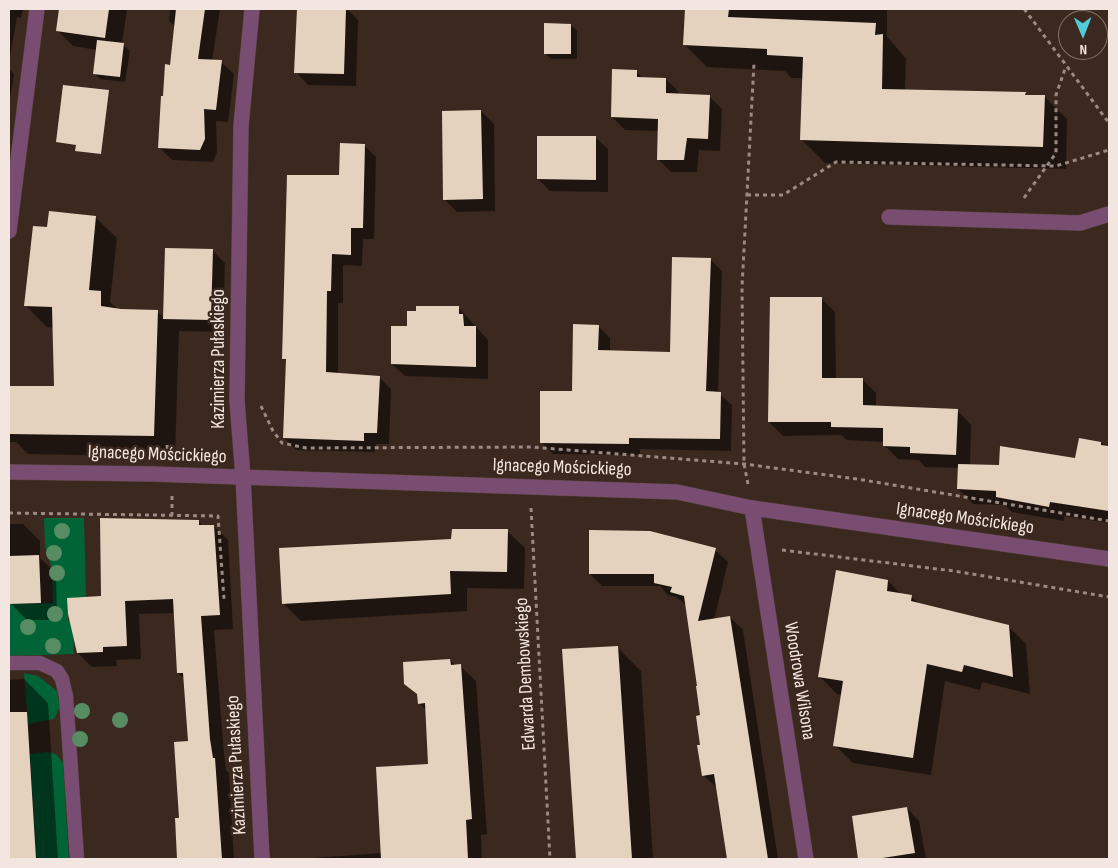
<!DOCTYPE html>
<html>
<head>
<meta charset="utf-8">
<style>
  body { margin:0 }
  #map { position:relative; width:1118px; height:868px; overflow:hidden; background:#3b281f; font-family:"Sofia Sans Condensed",sans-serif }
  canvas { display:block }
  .frame { position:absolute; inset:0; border:10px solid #f3e6e0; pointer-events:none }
  .north { position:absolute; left:1058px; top:10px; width:50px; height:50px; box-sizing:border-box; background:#3b281f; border:1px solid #85746c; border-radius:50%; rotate:179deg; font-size:14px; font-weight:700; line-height:20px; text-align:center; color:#f3e6e0 }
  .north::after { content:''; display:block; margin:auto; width:18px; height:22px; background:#53cadc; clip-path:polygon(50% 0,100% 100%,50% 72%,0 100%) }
</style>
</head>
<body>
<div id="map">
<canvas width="1118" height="868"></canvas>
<div class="frame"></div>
<div class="north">N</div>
</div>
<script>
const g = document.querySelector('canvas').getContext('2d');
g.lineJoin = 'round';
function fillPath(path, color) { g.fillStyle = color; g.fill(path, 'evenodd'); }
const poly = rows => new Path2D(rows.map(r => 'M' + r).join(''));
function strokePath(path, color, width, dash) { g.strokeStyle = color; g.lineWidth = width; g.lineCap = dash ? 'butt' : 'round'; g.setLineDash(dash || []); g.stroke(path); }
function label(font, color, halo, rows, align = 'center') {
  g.font = font + ' "Sofia Sans Condensed",sans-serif'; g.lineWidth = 5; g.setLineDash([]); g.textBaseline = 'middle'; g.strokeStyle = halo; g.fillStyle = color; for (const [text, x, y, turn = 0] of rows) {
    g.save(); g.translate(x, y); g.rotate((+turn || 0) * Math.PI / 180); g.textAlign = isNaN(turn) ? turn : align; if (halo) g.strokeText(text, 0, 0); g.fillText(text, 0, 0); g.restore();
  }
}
fillPath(poly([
  [44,518,84,518,86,597,72,598,72,605,68,605,68,621,73,621,74,654,9,656,9,604,53,603,52,569,45,546],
  [24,673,38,676,57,691,60,707,54,719,28,724],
  [47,752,56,754,63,763,69,859,36,859,30,754]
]), '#006437');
fillPath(poly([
  [9,9,23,9,21,18,17,17,9,63],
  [60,9,127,9,122,44,130,51,125,82,100,79,94,73,97,50,73,46,57,30],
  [170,9,220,9,212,61,221,62,234,74,228,122,216,121,217,152,213,162,172,160,159,147,164,97,171,66,176,27,169,21],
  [298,9,347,9,358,20,356,86,308,85,296,72],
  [686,9,887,9,887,36,906,59,905,91,1025,94,1028,96,1044,96,1067,119,1066,169,825,163,802,140,804,78,791,78,785,71,707,67,684,44],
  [571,25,577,31,577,59,551,59,545,53],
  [9,69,14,74,9,105],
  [636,71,643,78,666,79,678,91,678,95,709,96,722,109,720,151,699,150,697,172,671,172,658,159,659,131,625,130,612,117],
  [481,111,494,124,495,211,457,212,444,199],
  [595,137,608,149,608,192,550,191,538,179],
  [364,145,376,157,374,239,363,239,362,266,343,265,343,303,338,303,338,374,379,377,391,389,389,444,376,444,375,452,296,450,284,438,287,362,284,359,340,177],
  [95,217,117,238,110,302,118,310,157,311,164,318,212,250,225,263,223,332,179,331,175,457,28,454,16,442,9,442,9,388,55,388,54,328,47,327,26,306,48,228],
  [710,259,722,271,718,393,732,405,731,451,640,449,640,455,553,454,541,442,573,393,598,326,610,338,610,352,671,353],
  [821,298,835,312,836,379,862,379,876,393,876,407,957,410,971,425,970,466,1000,467,1076,459,1080,439,1109,445,1109,523,1064,516,1064,521,1012,512,1005,505,973,504,958,489,959,468,925,467,919,460,898,459,884,445,884,442,847,440,841,435,783,436,769,422],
  [458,307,488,340,488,379,405,376,392,364,408,327],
  [199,521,203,526,214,526,228,540,233,629,214,630,224,754,226,770,229,773,234,859,178,859,175,823,180,819,190,742,185,679,178,673,175,613,139,614,141,659,116,660,117,666,92,667,78,653,102,597],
  [9,524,23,524,40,541,40,558,56,573,57,620,27,620,10,603],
  [507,531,525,548,524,589,467,588,467,611,301,621,284,604,453,540],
  [715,550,728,562,714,620,730,617,743,630,778,859,729,859,717,788,703,775,699,687,686,605,676,597,668,595,660,586,602,586,590,574],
  [888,581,901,594,911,596,920,605,1008,626,1026,644,1030,694,982,682,980,690,945,681,931,775,853,763,835,745,842,695,837,694,819,676],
  [618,648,641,671,653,859,577,859,564,650],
  [450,660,456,666,460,666,476,681,487,834,481,835,482,859,300,859,382,853,429,765,426,710,419,703,419,696,406,683],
  [24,679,48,703,58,859,9,859,9,680],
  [907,808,919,821,926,859,860,859,853,817]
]), '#0007');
fillPath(poly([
  [59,9,109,9,105,38,56,31],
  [176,9,205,9,198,59,222,60,216,110,204,109,205,139,200,150,158,148,161,96,163,96,165,64,170,65],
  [297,9,346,9,344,74,294,73],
  [685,9,729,9,728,17,876,23,875,35,883,34,882,89,1026,92,1025,95,1045,95,1043,147,800,140,803,57,767,55,767,49,683,45],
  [544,23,571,24,571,54,544,54],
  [97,40,124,43,120,77,93,74],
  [612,69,637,70,637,77,666,78,666,93,710,95,708,139,687,138,684,160,657,160,658,119,611,117],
  [63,85,109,90,101,154,75,151,76,145,56,142],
  [481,110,483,199,443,200,442,111],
  [537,136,596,136,596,180,537,179],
  [340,143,365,144,363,228,351,228,351,255,332,254,331,291,327,291,326,372,380,376,377,433,364,433,364,441,283,438,286,359,282,359,283,323,287,175,339,175],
  [49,211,96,216,89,290,101,291,101,306,121,309,158,310,154,436,9,434,9,386,54,386,52,307,24,306,33,226,47,227],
  [165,248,213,249,211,320,163,319],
  [672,257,711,258,706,391,721,392,720,439,629,438,629,444,540,443,540,391,572,391,573,324,599,325,598,350,670,352],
  [770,297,822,297,822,378,863,378,863,405,958,409,956,455,910,453,910,447,883,446,883,428,831,427,831,422,768,422],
  [416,306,459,306,459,314,463,314,464,326,476,326,476,367,391,364,391,326,407,326,407,311,416,311],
  [1079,438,1101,442,1101,445,1109,446,1109,511,1050,502,1049,507,996,497,996,491,957,489,958,464,999,465,1000,446,1075,458],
  [100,518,199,520,199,525,214,525,220,615,201,616,210,739,213,758,215,758,222,859,177,859,175,818,179,818,174,742,188,741,183,673,177,673,173,599,125,601,127,646,103,647,103,652,77,653,68,614,67,598,101,596],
  [452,529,508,529,507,572,450,571,451,594,282,604,279,548,451,539],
  [589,530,650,531,716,548,698,621,730,616,768,859,727,859,714,774,702,776,697,745,700,745,696,716,700,715,696,686,697,686,684,596,670,592,672,587,654,583,654,574,589,574],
  [39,555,41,603,9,604,9,556],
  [836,570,888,580,887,591,912,595,911,601,1009,625,1013,677,964,665,962,672,927,664,913,758,833,746,843,681,818,677],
  [618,646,632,859,576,859,562,649],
  [450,659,451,665,461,664,472,819,466,820,468,859,381,859,376,767,428,764,425,703,418,704,417,694,404,684,403,662],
  [9,712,27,712,36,859,9,859],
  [907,807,915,853,876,859,858,859,852,816]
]), '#e4d2bf');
const service = poly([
  [9,663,40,663,57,671,62,679,66,696,77,859]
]);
const minor = poly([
  [252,9,241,126,237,401,243,477,262,859],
  [889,217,1080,223,1109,214],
  [9,231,37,9],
  [752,508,806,859]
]);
const tertiary = poly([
  [9,472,152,474,677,492,752,508,1109,559]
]);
strokePath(service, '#55433a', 15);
strokePath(minor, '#55433a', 16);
strokePath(tertiary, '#55433a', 16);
strokePath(poly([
  [1026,9,1025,10,1109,123],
  [747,195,783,195,836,162,1056,166,1109,150],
  [1024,198,1056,153,1056,95,1066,66],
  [261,406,273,431,282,443,306,448,531,447,744,464,857,479,1109,521],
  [167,445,168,452],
  [748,484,744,464,742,287,754,63],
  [172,496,172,515],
  [531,508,550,859],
  [9,513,218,516,224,599],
  [782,550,954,571,1109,597]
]), '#9a8a82', 3, [4, 4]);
strokePath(service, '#794d71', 14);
strokePath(minor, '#794d71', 15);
strokePath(tertiary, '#794d71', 15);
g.fillStyle = '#588c63';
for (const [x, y] of [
  [62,531],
  [54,553],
  [57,573],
  [55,614],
  [28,627],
  [53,646],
  [82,711],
  [120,720],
  [80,739]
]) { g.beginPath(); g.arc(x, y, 8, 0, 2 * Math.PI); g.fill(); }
label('19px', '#f3e6e0', '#3b281f', [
  ["Kazimierza Pułaskiego",219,359,-90],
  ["Ignacego Mościckiego",157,455,2],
  ["Ignacego Mościckiego",562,468,2],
  ["Ignacego Mościckiego",965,519,8],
  ["Edwarda Dembowskiego",526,674,-93],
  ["Woodrowa Wilsona",799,681,81],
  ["Kazimierza Pułaskiego",237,765,-93]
]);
</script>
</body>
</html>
